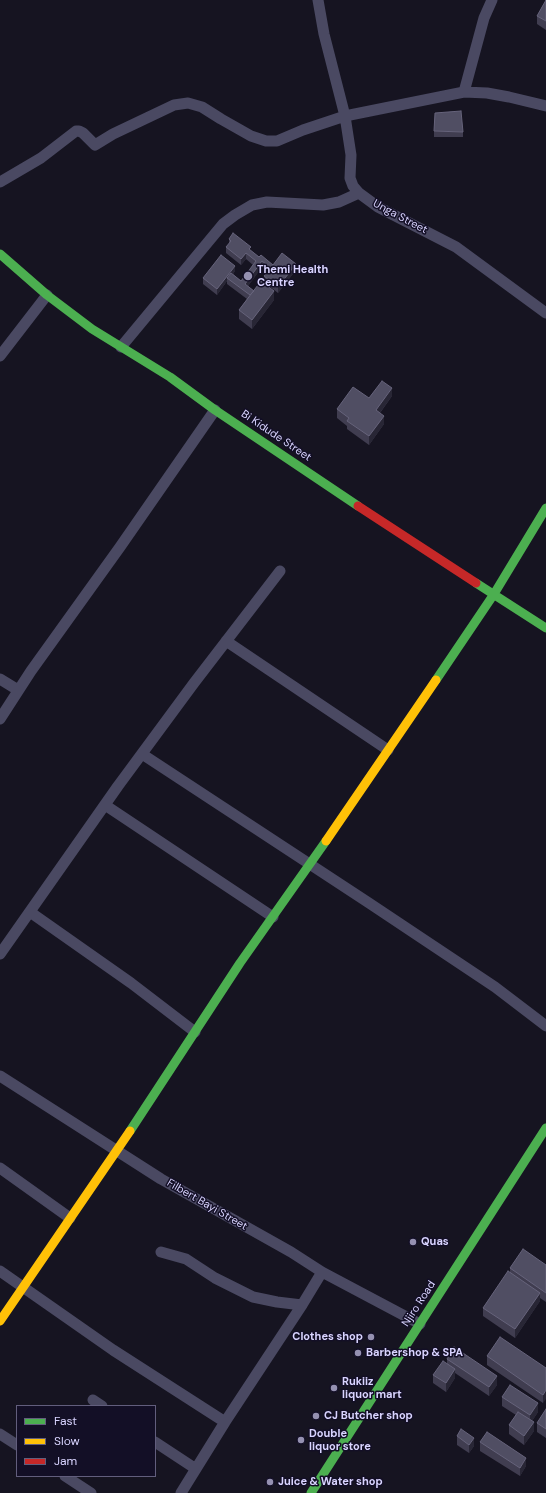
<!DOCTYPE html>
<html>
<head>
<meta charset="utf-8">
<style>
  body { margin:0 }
  #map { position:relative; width:546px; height:1493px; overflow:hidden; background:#161421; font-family:"DM Sans",sans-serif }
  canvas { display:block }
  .legend { position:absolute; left:16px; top:1405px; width:140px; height:72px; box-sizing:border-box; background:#130f26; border:1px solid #625e7d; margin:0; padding:5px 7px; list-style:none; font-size:12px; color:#d9d4ff }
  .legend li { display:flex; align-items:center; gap:8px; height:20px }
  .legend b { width:20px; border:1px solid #625e7d }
</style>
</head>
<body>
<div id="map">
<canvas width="546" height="1493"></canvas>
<ul class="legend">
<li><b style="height:5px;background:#4caf50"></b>Fast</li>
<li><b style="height:5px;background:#ffc107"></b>Slow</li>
<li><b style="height:5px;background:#c62828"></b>Jam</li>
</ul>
</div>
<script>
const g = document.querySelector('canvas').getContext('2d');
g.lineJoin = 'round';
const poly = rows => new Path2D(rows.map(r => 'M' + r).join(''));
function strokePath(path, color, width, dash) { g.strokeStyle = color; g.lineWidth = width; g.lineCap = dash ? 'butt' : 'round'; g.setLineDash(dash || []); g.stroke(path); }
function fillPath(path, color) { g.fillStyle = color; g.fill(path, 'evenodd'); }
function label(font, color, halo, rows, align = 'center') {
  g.font = font + ' "DM Sans",sans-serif'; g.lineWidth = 3; g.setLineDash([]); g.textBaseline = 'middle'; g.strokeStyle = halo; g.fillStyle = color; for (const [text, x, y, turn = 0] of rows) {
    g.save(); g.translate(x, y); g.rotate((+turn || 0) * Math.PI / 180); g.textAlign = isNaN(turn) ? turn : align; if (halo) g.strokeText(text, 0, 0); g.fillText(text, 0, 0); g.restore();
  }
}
strokePath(poly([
  [318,0,324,34,345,116,351,155,350,178,353,186,359,193,378,207,456,247,546,313],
  [464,92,484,18,492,0],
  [0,182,41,158,76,131,79,131,83,133,95,145,113,134,174,105,188,103,202,107,221,119,251,136,266,141,277,141,303,130,345,116,464,92,487,93,509,97,546,106],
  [121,347,223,224,235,215,252,205,267,202,323,205,339,202,359,193],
  [0,356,47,295],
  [226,641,388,750],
  [0,679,18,690],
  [0,719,31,671,120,547,215,410],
  [142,754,369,903,495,987,546,1026],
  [105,805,273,917],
  [30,912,131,983,195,1032],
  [0,954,118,786,194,683,280,571],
  [0,1076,161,1179,291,1252,322,1272,420,1324],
  [0,1168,70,1218],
  [161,1252,186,1259,215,1278,253,1297,277,1302,302,1305],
  [0,1271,113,1350,225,1422],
  [93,1400,102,1406],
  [0,1434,17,1445],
  [155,1442,196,1469],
  [65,1476,91,1493],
  [181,1493,225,1422,302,1305,322,1272]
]), '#4a4962', 11);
strokePath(poly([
  [0,254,47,295,92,329,170,377,215,410,358,506],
  [476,583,546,628],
  [436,680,494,594,546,508],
  [130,1131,240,963,326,841],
  [311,1493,546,1128]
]), '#4caf50', 9);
strokePath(poly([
  [326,841,436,680],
  [0,1321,130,1131]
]), '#ffc107', 9);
strokePath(poly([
  [358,506,476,583]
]), '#c62828', 9);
fillPath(poly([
  [546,0,546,30,537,24,537,16],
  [434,131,463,132,463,137,434,137],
  [229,239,251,251,259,257,273,265,296,270,278,293,264,282,264,276,268,271,262,267,248,286,254,291,274,300,252,329,239,319,239,310,247,299,227,284,227,281,217,295,203,284,203,278,235,271,233,274,241,281,253,265,246,259,241,265,226,253,226,247,229,244],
  [392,396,380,413,384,424,369,445,347,429,347,426,337,418,337,409,369,398],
  [546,1265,546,1302,540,1298,540,1301,515,1338,483,1316,483,1308,510,1272,510,1268],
  [487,1356,546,1368,543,1403,487,1365],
  [447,1359,497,1385,489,1396,455,1373,455,1378,446,1392,433,1383,433,1375,447,1364],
  [502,1397,538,1412,532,1421,534,1431,524,1445,509,1434,509,1425,516,1415,502,1406],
  [546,1409,546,1438,537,1432,537,1423],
  [457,1436,474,1446,469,1453,457,1445],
  [480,1442,526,1466,520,1476,480,1451]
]), '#403d50');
fillPath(poly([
  [246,253,246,259,241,265,241,259],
  [262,261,262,267,245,290,245,284],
  [296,264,296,270,278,293,278,287],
  [235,266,235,271,229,279,227,278,227,281,217,295,217,289],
  [274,291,274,300,252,329,252,320],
  [392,388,392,396,376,418,376,410],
  [384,416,384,424,369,445,369,436],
  [540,1293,540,1301,515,1338,515,1329],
  [455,1369,455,1378,446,1392,446,1383],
  [497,1376,497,1385,489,1396,489,1387],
  [546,1390,546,1399,543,1403,543,1395],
  [538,1403,538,1412,530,1424,530,1415],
  [534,1422,534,1431,524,1445,524,1436],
  [474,1438,474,1446,469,1453,469,1445],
  [526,1458,526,1466,520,1476,520,1468]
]), '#282635');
const building = poly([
  [546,0,546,21,537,16,546,0],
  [461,111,463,132,434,131,435,113,461,111],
  [233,233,251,247,249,249,259,257,261,255,273,265,282,253,296,264,278,287,264,276,271,268,262,261,245,284,254,291,250,295,227,278,231,273,241,281,256,261,246,253,241,259,226,247,231,241,229,239,233,233],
  [221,255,235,266,217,289,203,278,221,255],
  [261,281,274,291,252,320,239,310,261,281],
  [382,381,392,388,376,410,384,416,369,436,347,421,349,418,337,409,353,387,369,398,382,381],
  [523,1249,546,1265,546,1293,510,1268,523,1249],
  [508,1271,540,1293,515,1329,483,1308,508,1271],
  [500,1337,546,1368,546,1390,543,1395,487,1356,500,1337],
  [454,1347,497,1376,489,1387,447,1359,454,1347],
  [443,1361,455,1369,446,1383,433,1375,443,1361],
  [510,1385,538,1403,530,1415,502,1397,510,1385],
  [546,1409,546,1429,537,1423,546,1409],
  [518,1412,534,1422,524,1436,509,1425,518,1412],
  [461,1429,474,1438,469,1445,457,1436,461,1429],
  [487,1432,526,1458,520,1468,480,1442,487,1432]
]);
fillPath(building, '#504e63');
strokePath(building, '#66637b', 1);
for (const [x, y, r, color] of [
  [248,276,5,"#9591b1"],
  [413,1242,4,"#9591b1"],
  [371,1337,4,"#9591b1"],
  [358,1353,4,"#9591b1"],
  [334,1388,4,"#9591b1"],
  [316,1416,4,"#9591b1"],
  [301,1440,4,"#9591b1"],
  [270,1482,4,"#9591b1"]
]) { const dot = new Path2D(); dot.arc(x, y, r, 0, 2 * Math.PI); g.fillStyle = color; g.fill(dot); strokePath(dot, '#130f26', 1.5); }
label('11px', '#d9d4ff', '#130f26', [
  ["Unga Street",400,217,28],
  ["Bi Kidude Street",276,436,34],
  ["Filbert Bayi Street",207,1205,30],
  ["Njiro Road",419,1304,-57]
]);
label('bold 11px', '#d9d4ff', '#130f26', [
  ["Themi Health",257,270],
  ["Centre",257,283],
  ["Quas",421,1242],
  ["Clothes shop",363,1337,"right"],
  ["Barbershop & SPA",366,1353],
  ["Rukiiz",342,1382],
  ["liquor mart",342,1395],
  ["CJ Butcher shop",324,1416],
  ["Double",309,1434],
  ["liquor store",309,1447],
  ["Juice & Water shop",278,1482]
], 'left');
</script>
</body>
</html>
